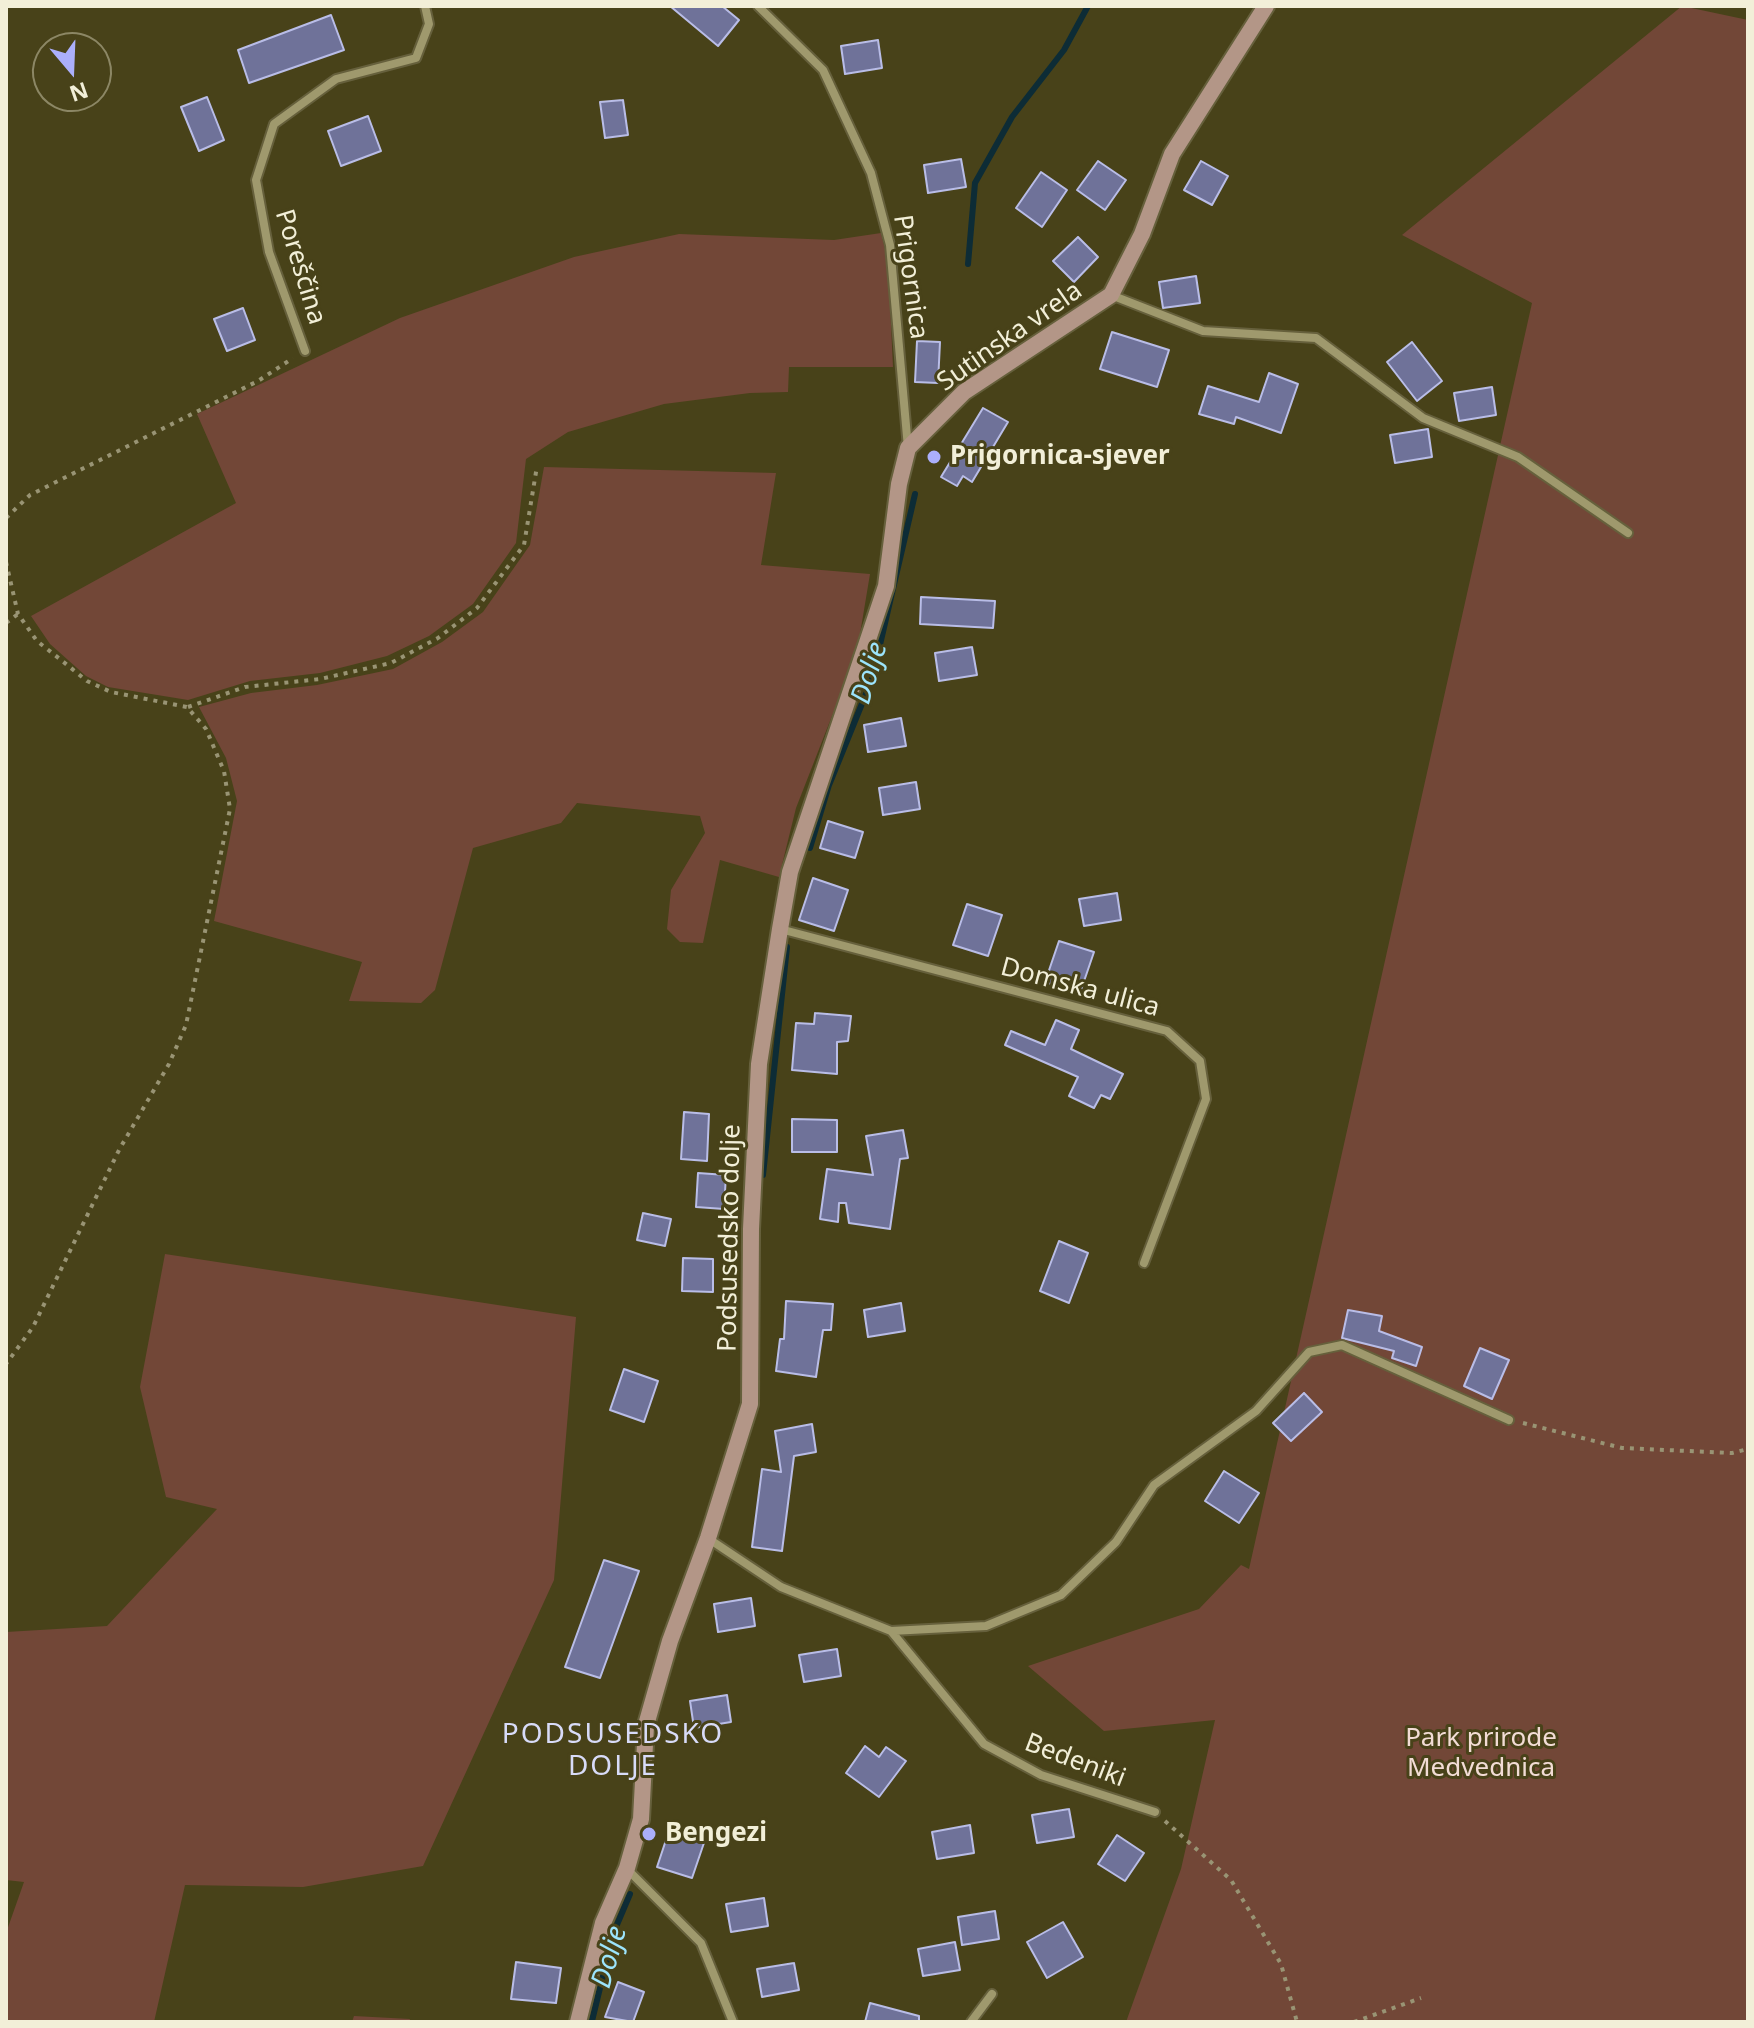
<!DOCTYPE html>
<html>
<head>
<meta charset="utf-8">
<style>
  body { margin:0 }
  #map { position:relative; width:1754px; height:2028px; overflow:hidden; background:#484219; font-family:"Noto Sans",sans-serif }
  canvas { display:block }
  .frame { position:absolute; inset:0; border:8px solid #f2efd8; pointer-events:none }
  .north { position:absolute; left:32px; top:32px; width:80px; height:80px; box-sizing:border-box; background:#484219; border:2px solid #8c8765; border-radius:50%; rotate:161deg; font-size:22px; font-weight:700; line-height:32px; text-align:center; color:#f2efd8 }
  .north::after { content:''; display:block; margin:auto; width:28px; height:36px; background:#abaffb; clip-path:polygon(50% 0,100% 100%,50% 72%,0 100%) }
</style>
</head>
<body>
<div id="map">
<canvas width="1754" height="2028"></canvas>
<div class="frame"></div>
<div class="north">N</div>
</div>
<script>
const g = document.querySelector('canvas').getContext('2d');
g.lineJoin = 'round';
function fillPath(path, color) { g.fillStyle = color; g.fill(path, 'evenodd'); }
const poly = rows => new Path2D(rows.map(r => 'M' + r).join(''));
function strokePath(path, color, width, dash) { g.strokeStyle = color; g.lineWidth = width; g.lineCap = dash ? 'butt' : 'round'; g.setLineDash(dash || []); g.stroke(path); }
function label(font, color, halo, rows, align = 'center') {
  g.font = font + ' "Noto Sans",sans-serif'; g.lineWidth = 6; g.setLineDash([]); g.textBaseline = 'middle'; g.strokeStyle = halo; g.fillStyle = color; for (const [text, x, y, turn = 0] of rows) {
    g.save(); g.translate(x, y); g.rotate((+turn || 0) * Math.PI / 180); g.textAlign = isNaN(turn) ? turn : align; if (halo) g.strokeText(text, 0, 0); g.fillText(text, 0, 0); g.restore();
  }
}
fillPath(poly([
  [1682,6,1748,20,1748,2022,1126,2022,1181,1869,1215,1720,1104,1731,1028,1666,1199,1609,1241,1565,1249,1569,1532,303,1402,235],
  [881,233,888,261,893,367,789,367,788,392,750,393,664,404,568,432,526,459,516,543,473,604,429,636,387,656,320,673,250,681,188,700,108,687,86,676,50,644,31,616,236,503,197,414,400,318,574,257,679,234,834,240],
  [544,467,776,473,761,565,870,574,857,652,796,808,779,877,720,860,703,943,680,942,667,929,671,890,705,833,700,816,577,803,561,823,473,848,435,990,421,1003,349,1001,362,962,214,921,237,801,226,758,199,707,251,693,317,685,393,669,442,642,483,612,530,545],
  [165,1254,576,1317,554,1580,423,1866,303,1887,185,1885,154,2022,6,2022,6,1933,24,1882,6,1880,6,1632,107,1626,217,1509,166,1497,140,1387],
  [354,2016,410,2019,409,2022,352,2022]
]), '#724737');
strokePath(poly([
  [968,264,975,183,1012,117,1064,50,1088,6],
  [810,848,829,785,872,679,915,494],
  [763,1175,787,947],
  [592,2021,613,1934,630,1894]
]), '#0d2c36', 6);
const building = poly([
  [670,6,722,6,739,20,718,46,670,6],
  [331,15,344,50,249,83,238,50,331,15],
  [878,40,882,68,845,74,841,46,878,40],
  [207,97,224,140,199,151,181,107,207,97],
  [623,100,628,135,605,138,600,102,623,100],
  [368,116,381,151,341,166,328,131,368,116],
  [961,159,966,187,928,193,924,165,961,159],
  [1098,161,1126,180,1105,210,1077,190,1098,161],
  [1201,161,1228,176,1212,205,1184,190,1201,161],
  [1041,172,1067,190,1042,227,1016,208,1041,172],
  [1078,237,1098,257,1074,282,1053,261,1078,237],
  [1196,276,1200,303,1163,308,1159,282,1196,276],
  [243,308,255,340,227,351,214,319,243,308],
  [1112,332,1169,350,1157,387,1100,369,1112,332],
  [917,341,940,342,938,383,915,382,917,341],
  [1412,342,1442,381,1417,401,1387,362,1412,342],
  [1269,373,1298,384,1281,433,1236,417,1234,424,1199,414,1208,386,1259,402,1269,373],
  [1492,387,1496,415,1459,421,1454,393,1492,387],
  [983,408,1008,422,972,482,963,476,957,486,941,477,983,408],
  [1428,429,1432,457,1395,463,1390,435,1428,429],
  [921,597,995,601,993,628,920,624,921,597],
  [972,647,977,675,939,681,935,653,972,647],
  [901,718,906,746,868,752,864,725,901,718],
  [916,782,920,809,883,815,879,788,916,782],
  [828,821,863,832,855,858,820,848,828,821],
  [813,878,848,890,834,931,799,920,813,878],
  [1117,893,1121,920,1084,926,1079,899,1117,893],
  [967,904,1002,915,988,956,953,945,967,904],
  [1059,941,1094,952,1080,993,1045,982,1059,941],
  [815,1013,851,1016,848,1041,837,1042,837,1074,792,1070,796,1023,814,1024,815,1013],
  [1056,1020,1079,1030,1071,1049,1123,1074,1110,1099,1101,1095,1094,1108,1069,1096,1078,1077,1005,1045,1011,1031,1045,1045,1056,1020],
  [684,1112,709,1114,707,1161,681,1159,684,1112],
  [792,1119,837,1120,837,1152,792,1152,792,1119],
  [903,1130,908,1158,900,1159,890,1229,849,1223,846,1203,839,1203,838,1222,820,1219,827,1169,873,1175,866,1136,903,1130],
  [698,1173,726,1175,724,1209,696,1207,698,1173],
  [643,1213,671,1219,665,1246,637,1240,643,1213],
  [1059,1241,1088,1253,1069,1303,1040,1291,1059,1241],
  [683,1258,713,1259,713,1292,682,1291,683,1258],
  [786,1301,833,1304,831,1330,823,1330,816,1377,776,1371,780,1339,784,1339,786,1301],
  [901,1303,905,1331,868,1337,864,1310,901,1303],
  [1348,1310,1382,1316,1379,1331,1422,1347,1416,1366,1392,1358,1394,1351,1342,1338,1348,1310],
  [1480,1348,1509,1360,1492,1399,1464,1386,1480,1348],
  [624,1369,658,1381,644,1422,610,1410,624,1369],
  [1304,1393,1322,1412,1291,1441,1273,1423,1304,1393],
  [812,1424,816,1452,794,1456,782,1551,752,1547,762,1469,781,1472,775,1431,812,1424],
  [1224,1471,1259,1493,1239,1523,1205,1501,1224,1471],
  [604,1560,639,1571,600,1678,565,1667,604,1560],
  [751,1598,755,1626,718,1632,714,1604,751,1598],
  [837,1649,841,1676,804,1682,799,1655,837,1649],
  [727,1695,731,1722,694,1728,690,1701,727,1695],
  [865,1746,879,1757,886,1747,906,1761,879,1797,846,1773,865,1746],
  [1069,1809,1074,1837,1037,1843,1032,1815,1069,1809],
  [671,1825,706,1837,692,1878,657,1867,671,1825],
  [970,1825,974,1853,937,1859,932,1832,970,1825],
  [1117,1835,1144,1853,1125,1881,1098,1864,1117,1835],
  [764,1898,768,1926,731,1932,726,1904,764,1898],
  [995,1911,999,1939,962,1945,958,1917,995,1911],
  [1063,1922,1083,1957,1047,1978,1027,1942,1063,1922],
  [955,1942,960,1970,923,1976,918,1949,955,1942],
  [516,1962,561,1968,556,2003,511,1999,516,1962],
  [794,1963,799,1990,762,1997,757,1969,794,1963],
  [618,1982,644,1992,633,2022,605,2017,618,1982],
  [870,2003,919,2016,919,2022,865,2022,870,2003]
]);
fillPath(building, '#6f7299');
strokePath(building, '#b9bde7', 2);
const street = poly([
  [758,6,823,70,871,173,890,245,908,448],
  [1111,295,1203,331,1316,338,1423,418,1518,457,1628,533],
  [305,351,269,252,256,180,274,124,336,79,416,58,429,24,425,6],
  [780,929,1167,1031,1200,1061,1206,1099,1144,1263],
  [709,1539,781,1587,891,1631,986,1626,1061,1595,1116,1542,1154,1485,1256,1411,1309,1352,1342,1345,1509,1420],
  [891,1631,984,1744,1041,1775,1155,1812],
  [627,1869,701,1943,733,2022],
  [971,2022,992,1994]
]);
const secondary = poly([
  [578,2022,603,1923,627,1868,641,1819,646,1725,670,1641,708,1538,750,1404,751,1229,759,1064,780,929,790,872,886,586,899,484,908,448,964,392,1111,295,1142,234,1172,154,1266,6]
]);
strokePath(street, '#66603c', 12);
strokePath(secondary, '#66603c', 20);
strokePath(poly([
  [6,518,30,495,258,381,293,358],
  [6,562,18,614,37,641,61,660,87,681,111,692,187,707,206,729,224,771,230,809,186,1025,169,1064,119,1150,33,1327,6,1364],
  [6,623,18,614],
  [188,707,245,687,320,679,391,663,438,638,477,608,524,545,537,466],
  [1523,1423,1622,1448,1732,1453,1748,1449],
  [1165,1821,1231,1880,1281,1964,1297,2022],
  [1354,2022,1421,1998]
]), '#999474', 4, [4, 6]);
strokePath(street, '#9f996d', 8);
strokePath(secondary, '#b39687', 16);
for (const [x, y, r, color] of [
  [934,457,8,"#abaffb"],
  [649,1834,8,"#abaffb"]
]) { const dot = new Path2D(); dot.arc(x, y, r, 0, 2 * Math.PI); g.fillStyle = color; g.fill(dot); strokePath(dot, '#484219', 3); }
label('26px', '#f2efd8', '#484219', [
  ["Poreščina",300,267,73],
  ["Prigornica",910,277,82],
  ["Sutinska vrela",1010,337,-35],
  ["Domska ulica",1080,988,15],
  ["Podsusedsko dolje",730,1238,-89],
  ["Bedeniki",1075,1761,21]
]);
label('bold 26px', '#f2efd8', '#484219', [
  ["Prigornica-sjever",950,457],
  ["Bengezi",665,1834]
], 'left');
label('26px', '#f2dcd5', '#484219', [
  ["Park prirode",1481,1739],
  ["Medvednica",1481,1769]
]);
label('italic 28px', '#9ce4fc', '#484219', [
  ["Dolje",870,673,-73],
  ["Dolje",610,1957,-74]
]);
g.letterSpacing = '2px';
label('28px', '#d8dbf8', '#484219', [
  ["PODSUSEDSKO",613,1735],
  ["DOLJE",613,1767]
]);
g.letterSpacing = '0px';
</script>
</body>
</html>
